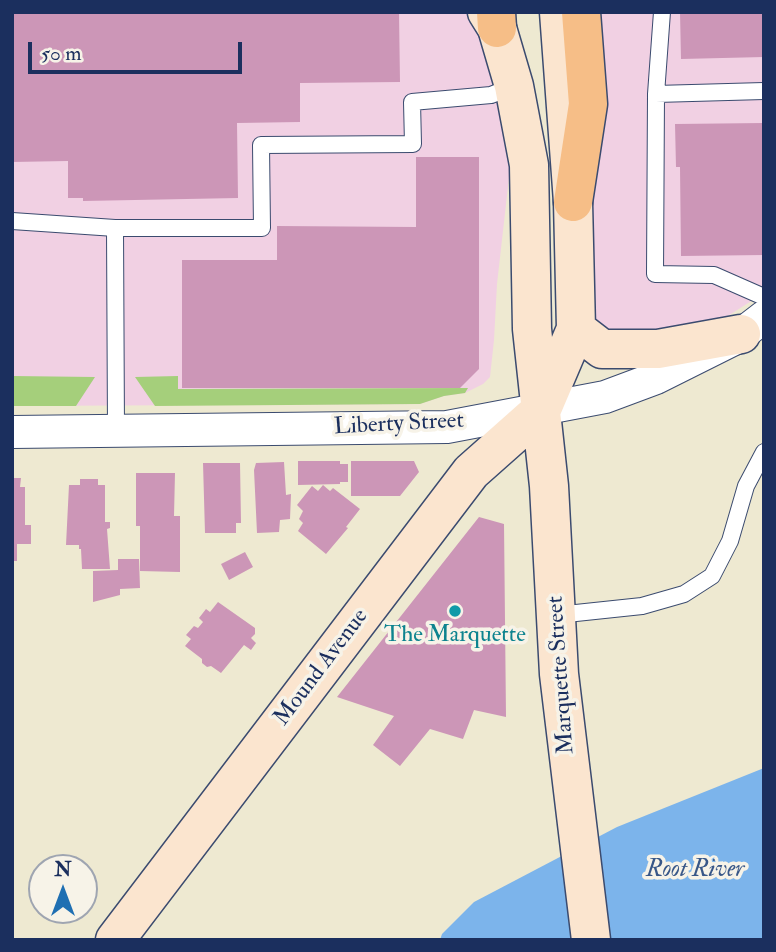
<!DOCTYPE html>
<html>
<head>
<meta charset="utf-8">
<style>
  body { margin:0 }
  #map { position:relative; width:776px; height:952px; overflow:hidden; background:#eee9d1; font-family:"IM FELL Double Pica",serif }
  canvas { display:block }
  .frame { position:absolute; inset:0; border:14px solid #1b2f5e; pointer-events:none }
  .north { position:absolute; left:28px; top:854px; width:70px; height:70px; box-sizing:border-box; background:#f7f3e8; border:2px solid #9fa5b1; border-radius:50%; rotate:0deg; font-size:19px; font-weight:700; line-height:28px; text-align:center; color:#1b2f5e }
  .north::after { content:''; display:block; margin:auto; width:24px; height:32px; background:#1f6fb2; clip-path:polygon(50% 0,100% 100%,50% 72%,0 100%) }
  .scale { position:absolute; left:28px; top:42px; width:214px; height:32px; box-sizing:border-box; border:4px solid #1b2f5e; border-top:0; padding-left:9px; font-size:21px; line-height:24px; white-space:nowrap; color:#1b2f5e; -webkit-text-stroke:5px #f7f3e8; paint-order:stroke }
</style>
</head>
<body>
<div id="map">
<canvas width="776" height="952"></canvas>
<div class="frame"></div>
<div class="north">N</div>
<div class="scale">50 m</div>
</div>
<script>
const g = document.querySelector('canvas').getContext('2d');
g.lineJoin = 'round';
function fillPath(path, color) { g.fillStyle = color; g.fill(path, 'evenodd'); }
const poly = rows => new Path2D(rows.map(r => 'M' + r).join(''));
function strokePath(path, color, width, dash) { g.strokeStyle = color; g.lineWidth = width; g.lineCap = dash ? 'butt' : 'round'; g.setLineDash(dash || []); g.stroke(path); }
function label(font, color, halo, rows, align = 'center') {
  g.font = font + ' "IM FELL Double Pica",serif'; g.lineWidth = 7; g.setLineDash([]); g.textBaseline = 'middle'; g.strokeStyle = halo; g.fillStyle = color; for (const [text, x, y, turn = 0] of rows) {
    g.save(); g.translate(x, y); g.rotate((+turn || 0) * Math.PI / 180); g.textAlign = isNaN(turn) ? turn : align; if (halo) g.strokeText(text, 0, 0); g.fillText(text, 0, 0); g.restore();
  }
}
fillPath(poly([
  [12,12,472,12,494,67,512,151,497,284,494,340,490,377,483,384,465,393,444,396,420,404,12,406],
  [588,12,764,12,764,293,712,326,623,339,594,323]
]), '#f1d0e3');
fillPath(poly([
  [12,376,95,377,76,406,12,406],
  [178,376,178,389,468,388,465,393,444,396,420,404,155,406,135,377]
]), '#a5cf7b');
fillPath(poly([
  [764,768,764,940,440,940,442,934,474,902,617,827]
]), '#7cb4eb');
fillPath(poly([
  [12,12,399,12,400,82,300,83,300,122,237,123,238,198,83,201,83,198,68,198,68,161,12,162],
  [680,12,764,12,764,57,681,59],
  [764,123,764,255,681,256,680,167,676,167,675,124],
  [416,157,479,157,479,369,460,388,182,388,182,260,277,260,277,226,416,227],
  [298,461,340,461,340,464,348,464,348,482,340,482,340,484,298,485],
  [351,461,414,461,419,472,400,496,351,496],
  [284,462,286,495,291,494,290,519,280,520,279,532,257,533,254,470,256,463],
  [203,463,240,463,241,523,236,523,236,533,205,533],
  [136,473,175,473,174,516,180,516,180,572,140,571,140,526,136,526],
  [12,478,21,478,20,487,25,487,25,525,31,525,31,544,17,544,17,561,12,561],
  [80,479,98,479,98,485,105,485,105,522,110,522,110,528,107,529,110,569,82,569,81,549,79,549,79,545,66,545,69,485,80,485],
  [323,485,330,491,333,488,360,509,346,527,348,528,326,554,298,531,303,523,299,519,303,511,297,505,312,486,318,491],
  [479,517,504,524,506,717,474,710,463,739,430,729,400,766,373,745,394,716,337,697],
  [245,552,253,567,229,580,221,564],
  [118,559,139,559,140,588,120,589,120,595,93,602,93,571,118,570],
  [218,602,255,628,255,634,251,638,256,643,251,650,244,645,221,673,211,666,207,667,202,663,202,659,185,646,191,639,186,635,194,626,198,628,203,622,199,618,206,609,210,612]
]), '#cc96b7');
const lane = poly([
  [662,12,656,94,655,274,714,275,764,297],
  [656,94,764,91],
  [12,221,115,228,262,228,261,145,413,144,412,102,491,95,514,86],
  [115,228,116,431],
  [557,615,642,606,684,594,712,576,730,541,746,486,764,452]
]);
const street = poly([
  [12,432,447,427,605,397,656,378,738,337,764,317]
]);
const secondary = poly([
  [487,12,497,28,514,86,529,165,532,329,549,486,559,674,591,940],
  [576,329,602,349,658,349,741,334],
  [115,940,471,472,542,409,576,329,573,202,559,12]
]);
const primary = poly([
  [496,12,497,28],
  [573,202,588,104,581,12]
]);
strokePath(lane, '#3b4b6f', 18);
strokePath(street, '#3b4b6f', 34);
strokePath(secondary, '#3b4b6f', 41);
strokePath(primary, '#3b4b6f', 41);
strokePath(lane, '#fff', 16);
strokePath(street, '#fff', 32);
strokePath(secondary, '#fbe5cf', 38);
strokePath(primary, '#f6be87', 38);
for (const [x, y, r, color] of [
  [455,611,7,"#0f9aa8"]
]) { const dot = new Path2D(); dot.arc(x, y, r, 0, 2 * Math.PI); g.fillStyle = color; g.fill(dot); strokePath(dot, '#f7f3e8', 2.5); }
label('23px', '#1b2f5e', '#f7f3e8', [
  ["Liberty Street",399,425,-3],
  ["Mound Avenue",322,668,-53],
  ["Marquette Street",562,675,-94]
]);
label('23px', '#0d838f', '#f7f3e8', [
  ["The Marquette",455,636]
]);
label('italic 24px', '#385788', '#f7f3e8', [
  ["Root River",695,871]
]);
</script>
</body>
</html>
